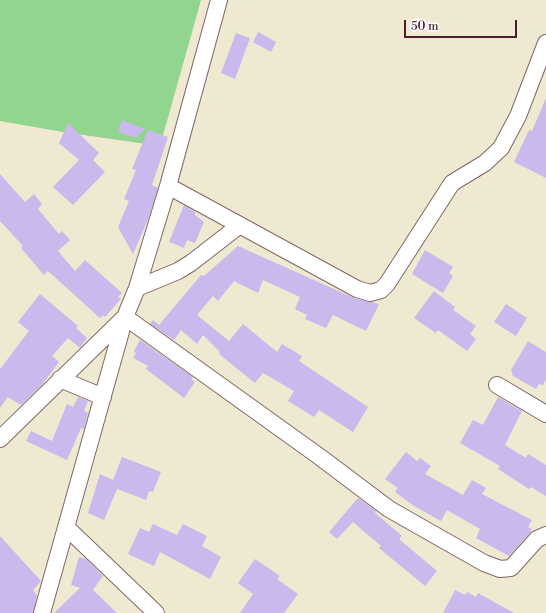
<!DOCTYPE html>
<html>
<head>
<meta charset="utf-8">
<style>
  body { margin:0 }
  #map { position:relative; width:546px; height:613px; overflow:hidden; background:#eee9d0; font-family:"Libre Bodoni",serif }
  canvas { display:block }
  .scale { position:absolute; left:404px; top:20px; width:113px; height:18px; box-sizing:border-box; border:2px solid #4a1f2b; border-top:0; padding-left:5px; font-size:12px; line-height:14px; white-space:nowrap; color:#4a1f2b; -webkit-text-stroke:3px #fff; paint-order:stroke }
</style>
</head>
<body>
<div id="map">
<canvas width="546" height="613"></canvas>
<div class="scale">50 m</div>
</div>
<script>
const g = document.querySelector('canvas').getContext('2d');
g.lineJoin = 'round';
function fillPath(path, color) { g.fillStyle = color; g.fill(path, 'evenodd'); }
const poly = rows => new Path2D(rows.map(r => 'M' + r).join(''));
function strokePath(path, color, width, dash) { g.strokeStyle = color; g.lineWidth = width; g.lineCap = dash ? 'butt' : 'round'; g.setLineDash(dash || []); g.stroke(path); }
fillPath(poly([
  [0,0,201,0,160,146,63,132,0,121]
]), '#91d58e');
fillPath(poly([
  [258,32,276,42,271,52,253,42],
  [236,33,250,38,235,79,221,73],
  [546,98,546,178,514,162,529,130,532,131],
  [122,120,145,129,136,138,118,132],
  [68,123,99,153,93,160,105,172,73,205,53,187,79,160,59,143],
  [148,130,168,137,152,185,158,188,149,217,133,254,118,227,129,201,124,199,136,170,132,169],
  [0,174,25,202,34,194,42,204,38,209,59,234,62,231,70,240,58,251,75,271,85,260,122,293,118,297,121,299,105,317,103,315,100,318,48,271,44,275,21,248,23,246,0,221],
  [184,205,195,212,195,215,204,222,195,243,187,240,184,248,169,242],
  [238,246,354,298,379,304,366,331,333,315,326,328,305,319,307,315,295,309,300,297,263,280,258,293,234,281,218,301,213,296,197,315,229,341,243,324,277,352,282,344,302,356,299,361,368,407,353,432,319,410,314,417,288,401,294,391,263,373,255,383,219,354,220,352,203,335,197,344,181,330,174,340,150,324,153,320,159,325,201,275,204,276],
  [425,250,453,267,449,273,453,276,443,293,412,274],
  [434,291,455,307,453,310,476,326,470,334,476,339,467,351,438,330,436,333,414,318],
  [40,294,78,326,76,328,87,338,80,348,68,338,52,356,59,362,41,386,21,405,8,397,0,408,0,369,29,331,18,322],
  [506,304,527,318,516,336,494,322],
  [140,340,193,377,191,379,195,382,184,398,146,369,148,366,133,358,136,353,134,351],
  [528,341,546,352,546,379,543,385,539,384,536,389,513,376,511,370],
  [78,397,88,401,84,411,88,413,84,429,81,428,67,460,26,441,31,431,52,441,67,404,73,407],
  [498,397,522,411,505,445,526,458,528,454,546,465,546,496,531,487,529,489,498,469,500,466,460,443,473,420,483,425],
  [406,452,417,461,420,458,431,466,425,474,463,495,472,480,486,488,482,494,532,520,528,527,532,529,530,533,509,556,476,538,480,529,447,510,441,521,414,506,395,492,398,488,385,479],
  [122,457,161,472,153,492,149,491,146,500,117,489,104,520,88,513,100,474,113,480],
  [358,498,376,511,375,513,402,536,399,539,437,571,425,586,379,548,381,546,353,522,337,539,329,532],
  [153,524,177,535,183,524,207,536,202,546,221,557,210,579,160,552,154,566,128,554,140,528,149,532],
  [0,536,41,581,33,590,37,596,33,613,0,613],
  [79,557,86,559,103,576,93,590,117,613,54,613,80,588,71,585],
  [255,559,280,576,277,579,298,594,284,613,240,613,253,594,238,583],
  [455,590,465,595,467,592,476,597,478,593,514,613,443,613]
]), '#cbb8ec');
const street = poly([
  [168,186,357,289,370,293,381,290,387,284,452,183,485,163,501,148,518,116,546,43],
  [137,288,178,271,191,263,240,225],
  [60,379,103,397],
  [497,385,546,414],
  [0,439,125,317,320,457,389,509,484,563,500,569,511,568,537,539,546,535],
  [66,527,156,613],
  [42,613,125,317,137,288,168,186,219,0]
]);
strokePath(street, '#836665', 18);
strokePath(street, '#fff', 16);
</script>
</body>
</html>
